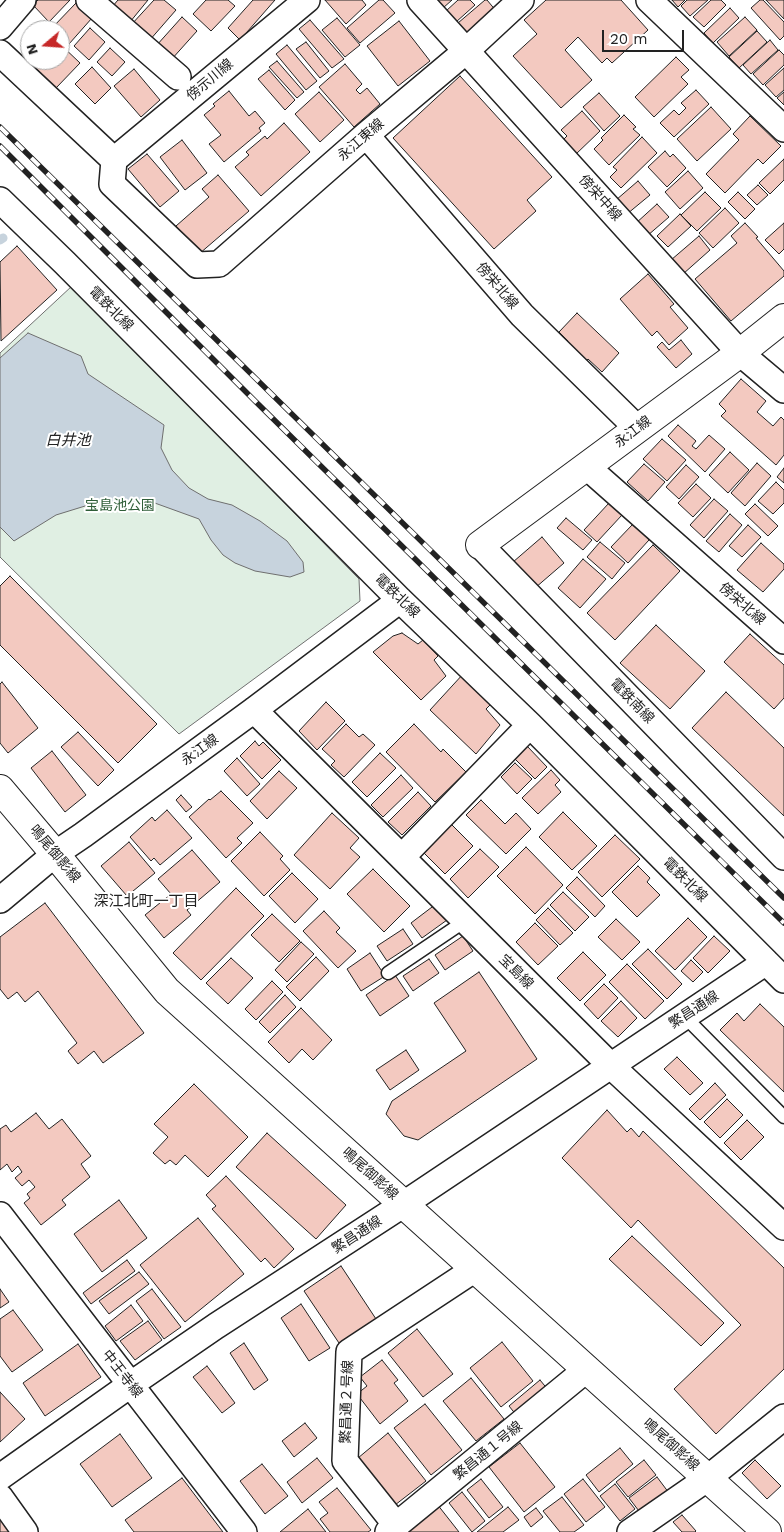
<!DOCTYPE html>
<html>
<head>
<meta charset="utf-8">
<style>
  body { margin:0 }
  #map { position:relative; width:784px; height:1532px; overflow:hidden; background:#fff; font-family:"Work Sans",sans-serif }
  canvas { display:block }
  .north { position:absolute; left:20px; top:20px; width:50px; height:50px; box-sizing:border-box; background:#fff; border:1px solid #a7a7a7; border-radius:50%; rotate:252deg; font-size:14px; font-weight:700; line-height:20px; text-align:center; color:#222 }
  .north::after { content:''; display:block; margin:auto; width:18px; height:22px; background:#c62828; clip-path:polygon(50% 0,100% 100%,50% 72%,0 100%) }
  .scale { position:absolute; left:602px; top:30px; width:82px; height:22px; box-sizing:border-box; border:2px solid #222; border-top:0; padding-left:6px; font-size:15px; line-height:18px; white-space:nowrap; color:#222; -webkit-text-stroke:4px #fff; paint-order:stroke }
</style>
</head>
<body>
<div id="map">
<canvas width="784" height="1532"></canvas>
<div class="north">N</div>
<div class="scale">20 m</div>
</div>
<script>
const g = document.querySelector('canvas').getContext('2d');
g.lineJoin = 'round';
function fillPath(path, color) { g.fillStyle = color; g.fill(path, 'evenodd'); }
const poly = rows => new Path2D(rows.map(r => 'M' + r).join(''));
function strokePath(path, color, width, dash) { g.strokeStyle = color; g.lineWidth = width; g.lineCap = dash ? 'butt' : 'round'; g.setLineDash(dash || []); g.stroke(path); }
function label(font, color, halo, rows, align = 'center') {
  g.font = font + ' "Work Sans","Noto Sans JP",sans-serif'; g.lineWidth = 4; g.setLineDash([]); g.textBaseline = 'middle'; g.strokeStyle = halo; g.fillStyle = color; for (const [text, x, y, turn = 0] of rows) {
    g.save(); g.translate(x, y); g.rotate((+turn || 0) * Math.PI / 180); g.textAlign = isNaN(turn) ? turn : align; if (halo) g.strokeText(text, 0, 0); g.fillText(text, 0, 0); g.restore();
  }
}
const green = poly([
  [72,286,359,579,360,601,179,734,0,557,0,353,72,286]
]);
fillPath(green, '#e0efe3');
strokePath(green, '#6f6f6f', 1);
const water = poly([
  [28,333,81,356,88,374,164,425,161,448,172,470,189,488,208,499,232,505,260,521,287,541,303,562,304,572,290,577,255,571,235,563,223,555,211,540,199,519,152,502,98,502,56,515,14,541,0,527,0,358,28,333]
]);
fillPath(water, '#c7d3dd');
strokePath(water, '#6f6f6f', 1);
strokePath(poly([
  [0,240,3,238]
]), '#c7d3dd', 9);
const building = poly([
  [38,0,70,0,49,22,33,5,38,0],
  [118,0,148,0,130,22,112,7,118,0],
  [154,0,164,0,176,10,149,41,131,25,154,0],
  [206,0,228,0,235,6,211,31,193,14,206,0],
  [253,0,275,0,240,40,228,28,253,0],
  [325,0,362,0,366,5,346,24,325,0],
  [379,0,383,0,395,13,360,43,347,28,379,0],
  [437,0,452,0,443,8,437,0],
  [458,0,470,0,475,5,456,22,446,11,458,0],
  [485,0,487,0,497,12,470,36,458,23,485,0],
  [546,0,621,0,648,30,612,63,607,58,602,63,578,37,565,50,592,80,561,108,513,56,537,34,524,20,546,0],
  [672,0,685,0,678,7,672,0],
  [687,0,708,0,690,16,681,6,687,0],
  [711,0,721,0,726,5,704,27,693,17,711,0],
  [760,0,763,0,784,22,784,36,780,40,751,8,760,0],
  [766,0,784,0,784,19,766,0],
  [76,3,92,18,69,44,60,36,60,30,52,28,76,3],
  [730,8,739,18,713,43,704,33,730,8],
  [182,17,197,31,171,60,156,46,182,17],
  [745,17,757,30,729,56,717,42,745,17],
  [337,18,360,45,345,57,322,30,337,18],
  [310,20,344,59,332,68,299,29,310,20],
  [399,21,430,61,398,86,367,46,399,21],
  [90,28,105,42,89,60,74,46,90,28],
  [757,31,767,42,739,68,729,57,757,31],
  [770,40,778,50,751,74,743,65,770,40],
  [306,42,329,71,320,78,296,49,306,42],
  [60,44,80,63,56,88,35,67,42,60,60,60,60,44],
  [287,45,317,81,306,90,276,54,287,45],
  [110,48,125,62,112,76,97,62,110,48],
  [779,50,784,55,784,65,763,85,753,74,779,50],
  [676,57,689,70,681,77,688,84,654,117,635,97,676,57],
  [277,61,304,92,297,98,269,67,277,61],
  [345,64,362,84,356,90,360,94,367,88,380,104,354,127,319,87,345,64],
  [92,67,111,88,95,104,75,84,92,67],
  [784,68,784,90,776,97,765,85,784,68],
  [134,69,160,100,141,117,114,86,134,69],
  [269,70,295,100,285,110,258,79,269,70],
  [460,76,552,177,527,200,536,211,494,249,393,138,460,76],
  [696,90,709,104,674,137,660,123,674,110,679,115,686,108,681,103,696,90],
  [229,91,249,116,255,111,265,123,259,128,261,131,224,162,209,144,221,135,204,115,215,106,213,104,229,91],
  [319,92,344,120,320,142,295,114,319,92],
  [784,92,784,105,777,98,784,92],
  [599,93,620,116,604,131,583,107,599,93],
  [711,107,731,129,697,161,677,139,711,107],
  [582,111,600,131,575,155,562,141,567,136,561,130,582,111],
  [624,115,636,127,633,129,640,135,609,165,594,149,603,140,601,138,624,115],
  [750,116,781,146,763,164,758,159,725,193,706,174,739,140,733,134,750,116],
  [284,123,310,152,261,196,235,167,249,155,246,152,265,136,267,139,284,123],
  [642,137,657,153,621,188,610,177,617,170,613,167,642,137],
  [182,140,207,173,185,190,160,157,182,140],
  [665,151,670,157,673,154,686,168,667,187,648,167,665,151],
  [147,154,179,191,160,207,128,169,147,154],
  [784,159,784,180,770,194,759,183,784,159],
  [688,171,703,188,680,209,665,192,688,171],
  [218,175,249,211,199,254,176,226,209,197,202,189,218,175],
  [638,181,650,195,627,214,616,200,638,181],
  [758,185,768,195,757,205,747,195,758,185],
  [705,192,721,208,697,231,681,215,705,192],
  [738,192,755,209,745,219,728,202,738,192],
  [657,204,669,217,647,236,635,224,657,204],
  [725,208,739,223,713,248,699,233,725,208],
  [680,214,691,226,668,247,657,236,680,214],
  [745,223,758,237,756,238,784,271,784,276,731,321,695,279,737,243,731,236,745,223],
  [784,223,784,249,779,254,765,240,784,223],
  [699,236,710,250,683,274,671,260,699,236],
  [17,246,57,290,1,341,0,262,17,246],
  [648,274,674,304,670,307,688,328,669,345,657,331,652,336,620,299,648,274],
  [577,313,619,353,602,372,588,359,582,366,562,348,568,341,559,332,577,313],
  [681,340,692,354,676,368,657,347,662,342,669,350,681,340],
  [741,379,766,401,757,412,773,426,781,417,784,420,784,455,776,465,721,416,726,411,719,404,741,379],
  [678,425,696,441,692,446,696,449,709,435,725,449,705,472,668,436,678,425],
  [662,439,686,460,667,481,643,459,662,439],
  [730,452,749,470,728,493,709,475,730,452],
  [757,463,771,476,745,506,731,493,757,463],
  [644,464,665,482,648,501,627,482,644,464],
  [686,465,699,477,679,499,666,487,686,465],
  [784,468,784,483,777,477,784,468],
  [776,482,784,490,784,503,773,514,758,501,776,482],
  [696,484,711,498,693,517,678,503,696,484],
  [714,499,728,511,704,538,690,525,714,499],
  [609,503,622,515,597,542,584,530,609,503],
  [755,504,778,526,768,536,745,514,755,504],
  [730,514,742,525,719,552,706,541,730,514],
  [566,518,592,540,583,550,557,528,566,518],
  [633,524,649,540,628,563,611,547,633,524],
  [748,525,761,537,742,557,729,546,748,525],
  [542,537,564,563,535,588,513,562,542,537],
  [600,542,625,563,612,579,587,557,600,542],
  [761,543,784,564,784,569,763,592,737,570,761,543],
  [653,545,680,571,615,640,587,613,653,545],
  [583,559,606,579,580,608,558,588,583,559],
  [10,576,157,724,118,763,0,645,0,586,10,576],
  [656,625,705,671,670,709,620,663,656,625],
  [402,633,418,644,423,640,438,656,434,660,446,676,421,700,373,652,393,636,402,633],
  [750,634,784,665,784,698,774,709,724,662,750,634],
  [464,673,492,703,486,709,500,725,476,754,430,710,464,673],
  [2,682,38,728,8,753,0,743,0,684,2,682],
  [726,692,784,748,784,816,692,728,726,692],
  [326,702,345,721,317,750,299,731,326,702],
  [346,724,359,737,363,734,375,745,344,777,331,765,335,761,322,749,346,724],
  [414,724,441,752,443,749,466,772,435,802,386,752,414,724],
  [78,732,114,770,98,786,61,747,78,732],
  [255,741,259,746,263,742,281,760,262,779,240,756,255,741],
  [527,746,547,767,535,779,515,759,527,746],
  [52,751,86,795,65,812,31,768,52,751],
  [380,753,396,768,367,797,352,782,380,753],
  [237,758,260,784,247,796,224,771,237,758],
  [515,763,532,779,517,794,501,777,515,763],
  [551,770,560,780,555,785,561,792,538,814,522,798,551,770],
  [279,771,297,788,267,819,250,801,279,771],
  [401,775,413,788,383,817,371,805,401,775],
  [221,791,253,823,237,838,242,843,226,858,189,817,209,799,210,800,221,791],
  [418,792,431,806,402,835,388,822,418,792],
  [181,795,192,807,186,812,176,800,181,795],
  [481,800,505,824,516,813,531,829,506,854,466,815,481,800],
  [167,810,192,838,160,865,154,858,151,861,130,837,152,817,155,821,167,810],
  [563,812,597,846,572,870,539,837,563,812],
  [332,813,359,838,350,848,360,857,330,889,294,855,332,813],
  [451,824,473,846,445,874,423,852,451,824],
  [260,832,283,856,280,859,290,870,264,896,231,861,260,832],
  [615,835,640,859,602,897,578,872,615,835],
  [129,842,155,873,127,896,101,866,129,842],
  [526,847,563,885,535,914,497,876,526,847],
  [480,849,499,867,468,898,450,879,480,849],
  [192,850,220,882,187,910,191,915,164,938,145,915,171,894,158,879,192,850],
  [638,866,650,878,647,882,660,895,637,917,612,892,638,866],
  [373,869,410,906,384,932,347,894,373,869],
  [292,873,318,899,295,923,269,896,292,873],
  [577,877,605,906,595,917,566,888,577,877],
  [236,888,264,916,201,980,173,953,236,888],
  [563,892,589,917,575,931,550,905,563,892],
  [45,903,144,1033,103,1063,94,1051,78,1064,68,1051,77,1043,38,991,25,1002,17,992,8,999,0,989,0,937,45,903],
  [436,904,447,920,422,938,411,923,436,904],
  [548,908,573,933,560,945,536,920,548,908],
  [324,911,340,928,336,932,356,951,338,968,303,931,324,911],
  [272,914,300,941,279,962,251,935,272,914],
  [688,918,707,937,675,970,655,951,688,918],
  [616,919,640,942,622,960,598,937,616,919],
  [535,923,558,946,538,965,516,942,535,923],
  [403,929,413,944,387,961,377,946,403,929],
  [463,936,473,951,445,970,435,955,463,936],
  [714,936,730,951,708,973,693,958,714,936],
  [301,942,314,954,287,982,275,970,301,942],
  [648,949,682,984,667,999,632,964,648,949],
  [583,952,606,975,580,1001,557,978,583,952],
  [370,953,385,976,361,991,347,969,370,953],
  [316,957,329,971,300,1001,286,987,316,957],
  [231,958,253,978,228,1004,206,983,231,958],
  [429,959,439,973,413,991,403,976,429,959],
  [691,960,703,972,693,982,681,971,691,960],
  [627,964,664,1001,645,1019,609,982,627,964],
  [479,972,537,1059,418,1140,404,1136,386,1114,392,1101,466,1051,434,1003,479,972],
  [395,975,409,996,380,1016,366,995,395,975],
  [272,981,283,992,256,1020,245,1009,272,981],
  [604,984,618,998,598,1019,584,1004,604,984],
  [285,995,296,1007,270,1033,259,1022,285,995],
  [621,1001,637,1018,618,1037,601,1021,621,1001],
  [760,1004,784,1027,784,1092,720,1030,737,1013,744,1021,760,1004],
  [301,1008,332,1040,313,1060,302,1049,289,1063,268,1042,301,1008],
  [406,1050,419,1070,390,1090,376,1070,406,1050],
  [677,1057,703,1083,690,1095,664,1069,677,1057],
  [715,1083,726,1095,700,1120,689,1109,715,1083],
  [194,1084,248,1137,208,1177,185,1155,176,1165,170,1160,165,1164,153,1153,168,1137,154,1124,194,1084],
  [727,1099,743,1115,720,1138,704,1122,727,1099],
  [607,1110,627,1132,631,1128,639,1137,643,1131,784,1268,784,1369,716,1434,674,1389,741,1325,638,1220,631,1228,562,1158,607,1110],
  [36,1113,49,1129,62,1119,91,1156,81,1164,90,1177,62,1200,66,1205,41,1225,24,1203,30,1198,27,1194,35,1187,29,1180,22,1186,15,1178,22,1172,18,1166,12,1172,7,1164,0,1170,0,1129,6,1125,11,1132,36,1113],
  [747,1120,764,1137,741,1160,724,1143,747,1120],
  [267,1133,346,1205,316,1239,236,1167,267,1133],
  [226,1176,294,1249,274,1268,265,1258,261,1262,212,1209,216,1206,206,1195,226,1176],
  [119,1200,147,1238,102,1272,74,1234,119,1200],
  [198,1218,244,1274,185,1322,140,1265,198,1218],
  [632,1236,724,1323,701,1346,609,1259,632,1236],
  [127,1260,135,1271,91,1304,83,1293,127,1260],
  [341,1266,376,1319,339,1343,304,1291,341,1266],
  [139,1272,149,1284,109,1314,99,1301,139,1272],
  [0,1289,9,1302,0,1308,0,1289],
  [152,1289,181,1327,164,1339,136,1301,152,1289],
  [301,1304,330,1348,309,1361,281,1318,301,1304],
  [131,1305,143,1321,116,1341,105,1326,131,1305],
  [13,1310,43,1350,12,1372,0,1356,0,1319,13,1310],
  [148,1321,162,1340,135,1360,120,1341,148,1321],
  [417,1329,453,1374,423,1397,388,1353,417,1329],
  [502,1342,533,1381,501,1407,470,1368,502,1342],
  [244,1343,268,1380,254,1390,230,1353,244,1343],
  [78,1344,101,1377,45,1416,23,1383,78,1344],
  [382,1360,398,1380,394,1383,408,1401,380,1424,357,1394,367,1386,360,1377,382,1360],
  [207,1366,235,1403,222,1413,193,1377,207,1366],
  [471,1378,504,1419,476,1441,443,1401,471,1378],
  [540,1380,549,1391,517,1416,509,1406,540,1380],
  [0,1392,25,1419,0,1442,0,1392],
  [425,1404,462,1450,431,1475,394,1428,425,1404],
  [305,1423,317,1438,294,1457,282,1441,305,1423],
  [388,1433,426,1481,395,1505,358,1458,388,1433],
  [120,1434,152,1478,112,1507,80,1464,120,1434],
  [520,1443,555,1487,524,1512,489,1467,520,1443],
  [620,1448,633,1464,599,1492,586,1475,620,1448],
  [317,1458,333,1478,302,1503,287,1482,317,1458],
  [644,1460,656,1475,628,1497,616,1482,644,1460],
  [755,1460,781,1486,767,1499,742,1473,755,1460],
  [262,1464,288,1496,265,1514,240,1481,262,1464],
  [657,1477,669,1493,642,1515,629,1498,657,1477],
  [182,1478,223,1532,134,1532,125,1520,182,1478],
  [481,1479,503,1507,489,1518,467,1490,481,1479],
  [583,1479,605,1507,586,1522,564,1494,583,1479],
  [615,1484,635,1509,620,1521,600,1496,615,1484],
  [337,1488,371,1530,368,1532,330,1532,320,1519,328,1513,319,1502,337,1488],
  [462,1492,485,1521,472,1532,449,1503,462,1492],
  [562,1497,584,1525,574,1532,560,1532,543,1511,562,1497],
  [437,1504,459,1532,403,1532,437,1504],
  [508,1507,519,1520,503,1532,477,1532,508,1507],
  [536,1508,543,1517,531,1527,524,1517,536,1508],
  [308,1509,326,1532,280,1532,308,1509],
  [682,1515,696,1531,695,1532,682,1532,673,1522,682,1515],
  [0,1519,10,1532,0,1532,0,1519]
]);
fillPath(building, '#f3c9c0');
strokePath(building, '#222', 1);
const lane = poly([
  [388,973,465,921],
  [684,1016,784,1117]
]);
const street = poly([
  [89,0,178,77],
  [420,0,740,353,784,390],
  [649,0,784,129],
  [0,27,23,0],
  [0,53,114,160,112,184,197,265,219,264,366,135,466,51,521,0],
  [366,135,522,315,637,428],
  [114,160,307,0],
  [0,200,65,263,400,600,530,725,784,980],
  [587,467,784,641],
  [480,545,784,857],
  [254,710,610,1065,784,1227],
  [402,857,530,725],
  [0,900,55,854,83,835,254,710,400,600],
  [0,1215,244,1532],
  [0,1477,130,1385,216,1326,404,1204,766,962],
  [0,1497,25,1532],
  [396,1525,345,1461,349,1352,475,1269],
  [388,1532,587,1369],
  [630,1532,708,1478,784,1417]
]);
const secondary = poly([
  [480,545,740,353,784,318],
  [0,789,55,854,167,991,767,1532]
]);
strokePath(lane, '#222', 15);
strokePath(street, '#222', 28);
strokePath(secondary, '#222', 30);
strokePath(lane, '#fff', 12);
strokePath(street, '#fff', 25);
strokePath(secondary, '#fff', 28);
const rail = poly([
  [0,127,784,898],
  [0,146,254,400,784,923]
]);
strokePath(rail, '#222', 5.5);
strokePath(rail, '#fff', 4, [11]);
label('14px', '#222', '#fff', [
  ["傍示川線",210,80,-40],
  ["永江東線",361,140,-41],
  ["傍栄中線",600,198,48],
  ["傍栄北線",497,286,49],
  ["電鉄北線",111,309,45],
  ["永江線",633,432,-37],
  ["電鉄北線",397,596,44],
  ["傍栄北線",742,604,41],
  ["電鉄南線",632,701,46],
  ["永江線",200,750,-36],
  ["鳴尾御影線",55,854,50],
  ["電鉄北線",685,880,45],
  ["宝島線",516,972,45],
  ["繁昌通線",694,1010,-33],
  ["鳴尾御影線",370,1174,42],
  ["繁昌通線",357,1235,-33],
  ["中王寺線",122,1374,52],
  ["繁昌通２号線",347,1402,-88],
  ["鳴尾御影線",671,1445,42],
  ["繁昌通１号線",488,1451,-39]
]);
label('14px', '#2f5e38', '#fff', [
  ["宝島池公園",120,506]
]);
label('italic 15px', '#222', '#fff', [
  ["白井池",68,441]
]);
label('15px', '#222', '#fff', [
  ["深江北町一丁目",146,902]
]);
</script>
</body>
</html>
